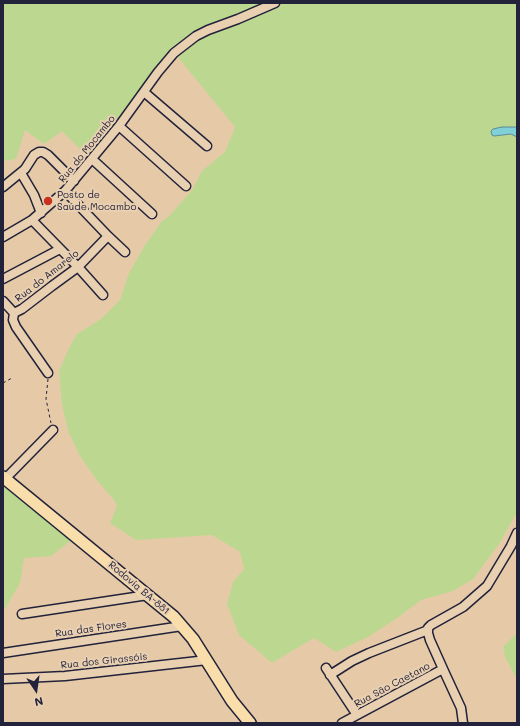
<!DOCTYPE html>
<html>
<head>
<meta charset="utf-8">
<style>
  body { margin:0 }
  #map { position:relative; width:520px; height:726px; overflow:hidden; background:#e6caa8; font-family:Mali,sans-serif }
  canvas { display:block }
  .frame { position:absolute; inset:0; border:4px solid #22223b; pointer-events:none }
  .north { position:absolute; left:16px; top:670px; width:40px; height:40px; -webkit-text-stroke:3px #e9d0b1; paint-order:stroke; rotate:167deg; font-size:11px; font-weight:700; line-height:16px; text-align:center; color:#22223b }
  .north::after { content:''; display:block; margin:auto; width:14px; height:18px; background:#22223b; clip-path:polygon(50% 0,100% 100%,50% 72%,0 100%) }
</style>
</head>
<body>
<div id="map">
<canvas width="520" height="726"></canvas>
<div class="frame"></div>
<div class="north">N</div>
</div>
<script>
const g = document.querySelector('canvas').getContext('2d');
g.lineJoin = 'round';
function fillPath(path, color) { g.fillStyle = color; g.fill(path, 'evenodd'); }
const poly = rows => new Path2D(rows.map(r => 'M' + r).join(''));
function strokePath(path, color, width, dash) { g.strokeStyle = color; g.lineWidth = width; g.lineCap = dash ? 'butt' : 'round'; g.setLineDash(dash || []); g.stroke(path); }
function label(font, color, halo, rows, align = 'center') {
  g.font = font + ' Mali,sans-serif'; g.lineWidth = 4; g.setLineDash([]); g.textBaseline = 'middle'; g.strokeStyle = halo; g.fillStyle = color; for (const [text, x, y, turn = 0] of rows) {
    g.save(); g.translate(x, y); g.rotate((+turn || 0) * Math.PI / 180); g.textAlign = isNaN(turn) ? turn : align; if (halo) g.strokeText(text, 0, 0); g.fillText(text, 0, 0); g.restore();
  }
}
fillPath(poly([
  [3,3,517,3,517,127,510,126,494,136,511,134,517,137,517,512,499,544,473,579,453,591,421,600,397,618,368,637,336,652,314,638,272,663,239,635,227,604,233,582,244,569,240,552,212,535,136,540,110,523,117,506,114,500,96,479,80,456,68,431,62,404,59,371,69,348,77,334,101,319,120,300,129,273,145,245,162,221,169,216,192,190,202,171,225,152,235,127,171,49,135,99,89,158,62,131,44,144,25,130,16,159,3,161],
  [3,485,73,539,51,556,24,558,20,583,3,612],
  [517,633,517,679,505,657,503,647]
]), '#bcd890');
const water = poly([
  [502,127,517,127,517,137,511,134,494,136,492,135,491,131,493,129,502,127]
]);
fillPath(water, '#7fd1d7');
strokePath(water, '#5a8b99', 1);
const minor = poly([
  [144,92,207,146],
  [119,126,186,186],
  [92,159,152,214],
  [21,173,34,195,41,213],
  [3,187,25,169,34,155,39,152,43,152,48,155,74,181],
  [65,191,108,236,125,252],
  [32,220,78,267,103,295],
  [3,237,32,220,65,191,119,126,158,72,174,53,196,36,208,30,238,19,275,3],
  [3,279,60,249],
  [3,301,14,313],
  [14,313,22,309,52,286,78,267,108,236],
  [14,313,13,320,16,327,48,373],
  [5,479,53,430],
  [22,614,148,595],
  [3,653,182,626],
  [326,668,357,715],
  [443,669,461,708,463,723],
  [330,675,352,661,369,653,428,630],
  [3,679,65,676,207,660],
  [342,723,443,669,430,640,428,633,428,628,431,625,463,607,487,586,511,546,517,533]
]);
const major = poly([
  [3,477,174,617,193,639,232,701,250,723]
]);
strokePath(minor, '#22223b', 11);
strokePath(major, '#22223b', 14);
strokePath(poly([
  [48,379,46,399,51,423],
  [3,383,12,378]
]), '#22223b', 1, [3, 3]);
strokePath(minor, '#e9d0b1', 8);
strokePath(major, '#f9deab', 11);
for (const [x, y, r, color] of [
  [48,201,5,"#c8321e"]
]) { const dot = new Path2D(); dot.arc(x, y, r, 0, 2 * Math.PI); g.fillStyle = color; g.fill(dot); strokePath(dot, '#e9d0b1', 1.5); }
label('10px', '#22223b', '#e9d0b1', [
  ["Rua do Mocambo",87,149,-51],
  ["Rua do Amarelo",47,276,-38],
  ["Rodovia BA-881",139,588,40],
  ["Rua das Flores",91,629,-8],
  ["Rua dos Girassóis",104,661,-6],
  ["Rua São Caetano",392,685,-28]
]);
label('10px', '#22223b', '#e9d0b1', [
  ["Posto de",57,195],
  ["Saúde Mocambo",57,207]
], 'left');
</script>
</body>
</html>
